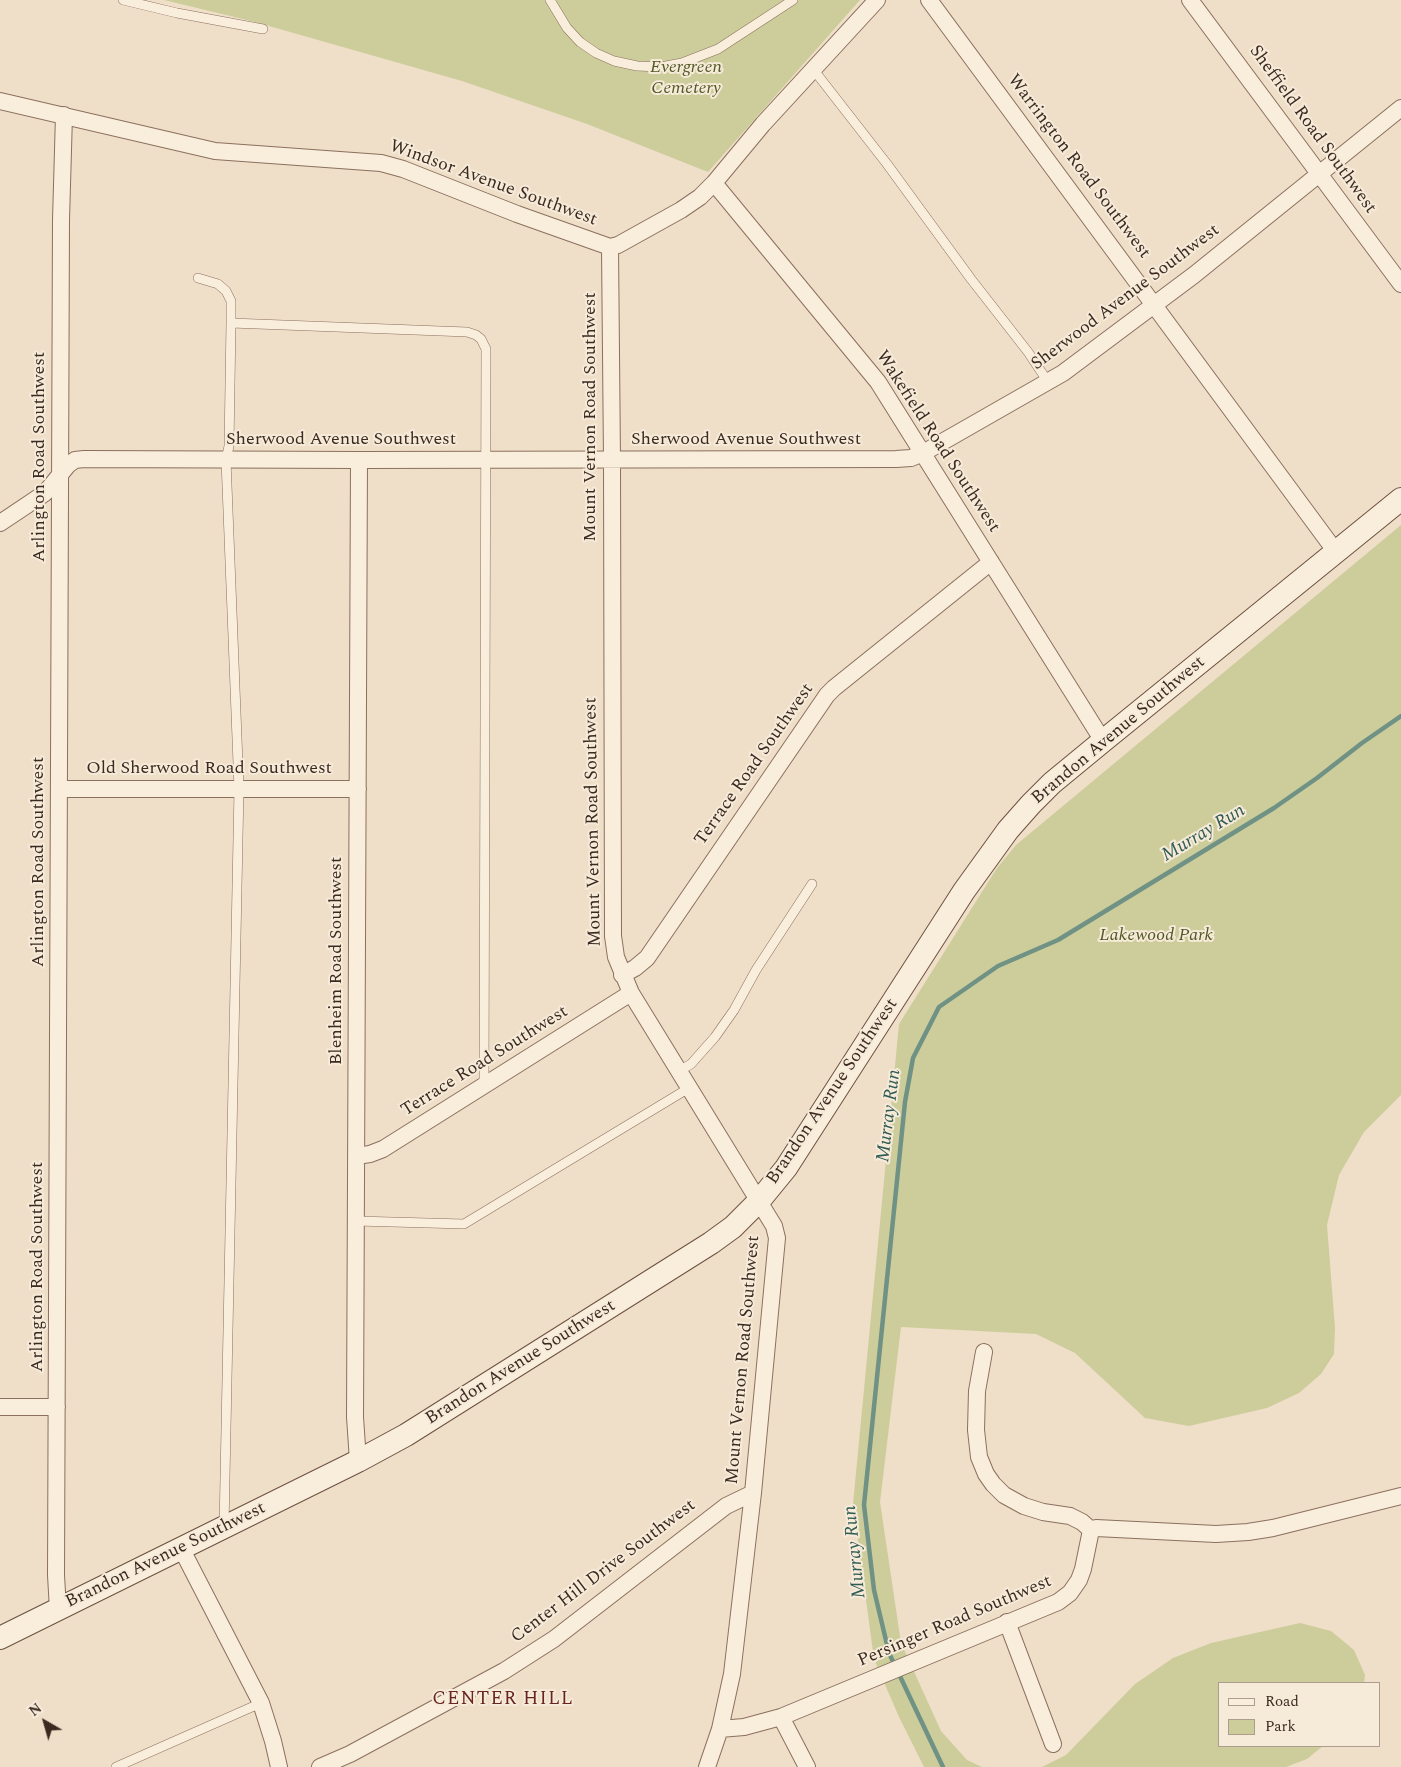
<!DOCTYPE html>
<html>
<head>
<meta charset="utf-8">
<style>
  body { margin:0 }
  #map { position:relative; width:1401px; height:1767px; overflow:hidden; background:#efdec8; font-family:Spectral,serif }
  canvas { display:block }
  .legend { position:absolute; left:1218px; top:1682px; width:162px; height:65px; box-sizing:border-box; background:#f6ead8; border:1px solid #ac9d8f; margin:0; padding:6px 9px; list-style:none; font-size:15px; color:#3c2a21 }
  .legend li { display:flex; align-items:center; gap:10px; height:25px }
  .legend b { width:25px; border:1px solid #ac9d8f }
  .north { position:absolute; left:20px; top:1697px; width:50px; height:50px; -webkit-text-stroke:4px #f6ead8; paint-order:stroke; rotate:322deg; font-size:14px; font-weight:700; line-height:20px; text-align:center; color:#3c2a21 }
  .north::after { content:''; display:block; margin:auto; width:18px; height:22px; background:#3c2a21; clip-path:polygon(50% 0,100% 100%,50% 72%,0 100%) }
</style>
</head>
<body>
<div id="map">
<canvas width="1401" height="1767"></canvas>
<ul class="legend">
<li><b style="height:6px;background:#f9eddc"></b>Road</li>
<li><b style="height:14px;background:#cdcd9c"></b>Park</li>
</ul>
<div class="north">N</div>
</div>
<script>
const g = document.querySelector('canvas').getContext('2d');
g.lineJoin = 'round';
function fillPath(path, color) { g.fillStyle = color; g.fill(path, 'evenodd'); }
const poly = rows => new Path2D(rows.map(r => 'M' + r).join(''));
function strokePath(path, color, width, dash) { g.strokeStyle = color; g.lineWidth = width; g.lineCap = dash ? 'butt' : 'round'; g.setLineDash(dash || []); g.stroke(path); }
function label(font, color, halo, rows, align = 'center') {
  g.font = font + ' Spectral,serif'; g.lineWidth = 4; g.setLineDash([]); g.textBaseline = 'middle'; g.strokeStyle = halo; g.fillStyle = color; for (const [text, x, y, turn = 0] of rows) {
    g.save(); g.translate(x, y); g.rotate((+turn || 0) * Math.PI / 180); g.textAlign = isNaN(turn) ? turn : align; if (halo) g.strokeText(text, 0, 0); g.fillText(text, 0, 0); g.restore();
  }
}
fillPath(poly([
  [164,0,860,0,708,172,587,124,462,81,255,22],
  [1401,525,1401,1095,1364,1132,1339,1175,1327,1225,1335,1328,1334,1354,1321,1374,1299,1393,1267,1408,1189,1426,1145,1418,1075,1353,1036,1334,901,1327,880,1502,901,1643,941,1731,967,1760,982,1767,924,1767,899,1717,874,1659,853,1504,899,1024,997,868,1016,845],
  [1300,1623,1331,1631,1354,1650,1365,1675,1364,1683,1220,1683,1220,1746,1323,1746,1307,1759,1286,1767,1042,1767,1066,1755,1135,1684,1173,1658,1211,1643]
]), '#cdcd9c');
strokePath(poly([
  [943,1767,889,1653,874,1590,864,1505,905,1102,913,1058,939,1007,998,966,1058,940,1274,808,1317,778,1362,743,1401,716]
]), '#709285', 4.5);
const service = poly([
  [123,0,177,13,263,29],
  [550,0,567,28,580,42,596,53,614,61,637,66,661,67,682,63,718,49,793,0],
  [813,69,887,164,971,279,1028,352,1048,382],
  [198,278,218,284,226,291,231,301,231,323,229,446,226,460,239,789,224,1527],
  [231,323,467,332,476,335,481,339,486,349,484,1086],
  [679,1071,691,1064,715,1037,734,1010,756,970,812,884],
  [356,1221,464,1224,689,1088],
  [116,1767,261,1703]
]);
const minor = poly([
  [929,0,1336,552],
  [1190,0,1401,284],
  [0,101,215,151,381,163,403,169,517,214,610,247,618,245,681,210,700,197,714,183,763,124,877,0],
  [714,183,878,382,1103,741],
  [610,247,612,460,613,936,616,957,631,993,774,1226,777,1238,753,1493,732,1674,720,1729,707,1767],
  [0,523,45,493,68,465,75,460,84,459,359,460,896,459,911,458,923,453,1063,373,1194,275,1401,108],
  [59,789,358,789],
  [622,975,635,968,647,958,827,695,834,688,991,562],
  [356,1156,370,1154,383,1149,631,993],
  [984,1352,977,1391,976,1430,979,1457,986,1474,993,1484,1004,1495,1024,1506,1043,1512,1070,1516,1082,1522,1091,1530],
  [0,1407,57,1407],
  [358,1461,355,1417,359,460],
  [181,1548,261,1703,273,1741,279,1767],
  [58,1610,56,1575,61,220,64,115],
  [1007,1622,1053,1744],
  [781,1717,807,1767],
  [720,1729,744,1727,781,1717,1058,1602,1070,1593,1079,1580,1083,1569,1091,1530,1096,1528,1216,1534,1248,1532,1273,1528,1401,1496],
  [320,1767,350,1754,504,1671,554,1639,726,1506,753,1493]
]);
const secondary = poly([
  [0,1638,358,1461,406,1435,711,1243,733,1227,759,1201,786,1168,964,891,1008,830,1031,804,1052,783,1103,741,1401,499]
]);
strokePath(service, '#8b705d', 10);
strokePath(minor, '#8b705d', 18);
strokePath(secondary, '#6d5140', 24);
strokePath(service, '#f9eddc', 9);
strokePath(minor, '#f9eddc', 16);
strokePath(secondary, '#f9eddc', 22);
label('italic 18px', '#525827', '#f6ead8', [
  ["Evergreen",686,68],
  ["Cemetery",686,89],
  ["Lakewood Park",1156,936]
]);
label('18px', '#3c2a21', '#f6ead8', [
  ["Sheffield Road Southwest",1312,130,54],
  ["Warrington Road Southwest",1078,167,53],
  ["Windsor Avenue Southwest",493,184,20],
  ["Sherwood Avenue Southwest",1126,298,-37],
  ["Mount Vernon Road Southwest",591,417,-90],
  ["Sherwood Avenue Southwest",341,440],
  ["Sherwood Avenue Southwest",746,440],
  ["Wakefield Road Southwest",937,442,57],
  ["Arlington Road Southwest",40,457,-90],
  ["Brandon Avenue Southwest",1119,731,-40],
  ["Terrace Road Southwest",755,765,-55],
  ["Old Sherwood Road Southwest",209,769],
  ["Mount Vernon Road Southwest",594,822,-91],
  ["Arlington Road Southwest",39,862,-90],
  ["Blenheim Road Southwest",337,961,-90],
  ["Terrace Road Southwest",485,1062,-32],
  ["Brandon Avenue Southwest",833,1092,-56],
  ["Arlington Road Southwest",38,1267,-90],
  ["Mount Vernon Road Southwest",744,1360,-85],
  ["Brandon Avenue Southwest",521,1363,-32],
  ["Brandon Avenue Southwest",166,1556,-26],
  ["Center Hill Drive Southwest",604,1572,-37],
  ["Persinger Road Southwest",955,1622,-23]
]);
label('italic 19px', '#305b53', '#f6ead8', [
  ["Murray Run",1204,834,-31],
  ["Murray Run",890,1116,-83],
  ["Murray Run",856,1552,-96]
]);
g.letterSpacing = '1px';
label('19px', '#682620', '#f6ead8', [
  ["CENTER HILL",503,1700]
]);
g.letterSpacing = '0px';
</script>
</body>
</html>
